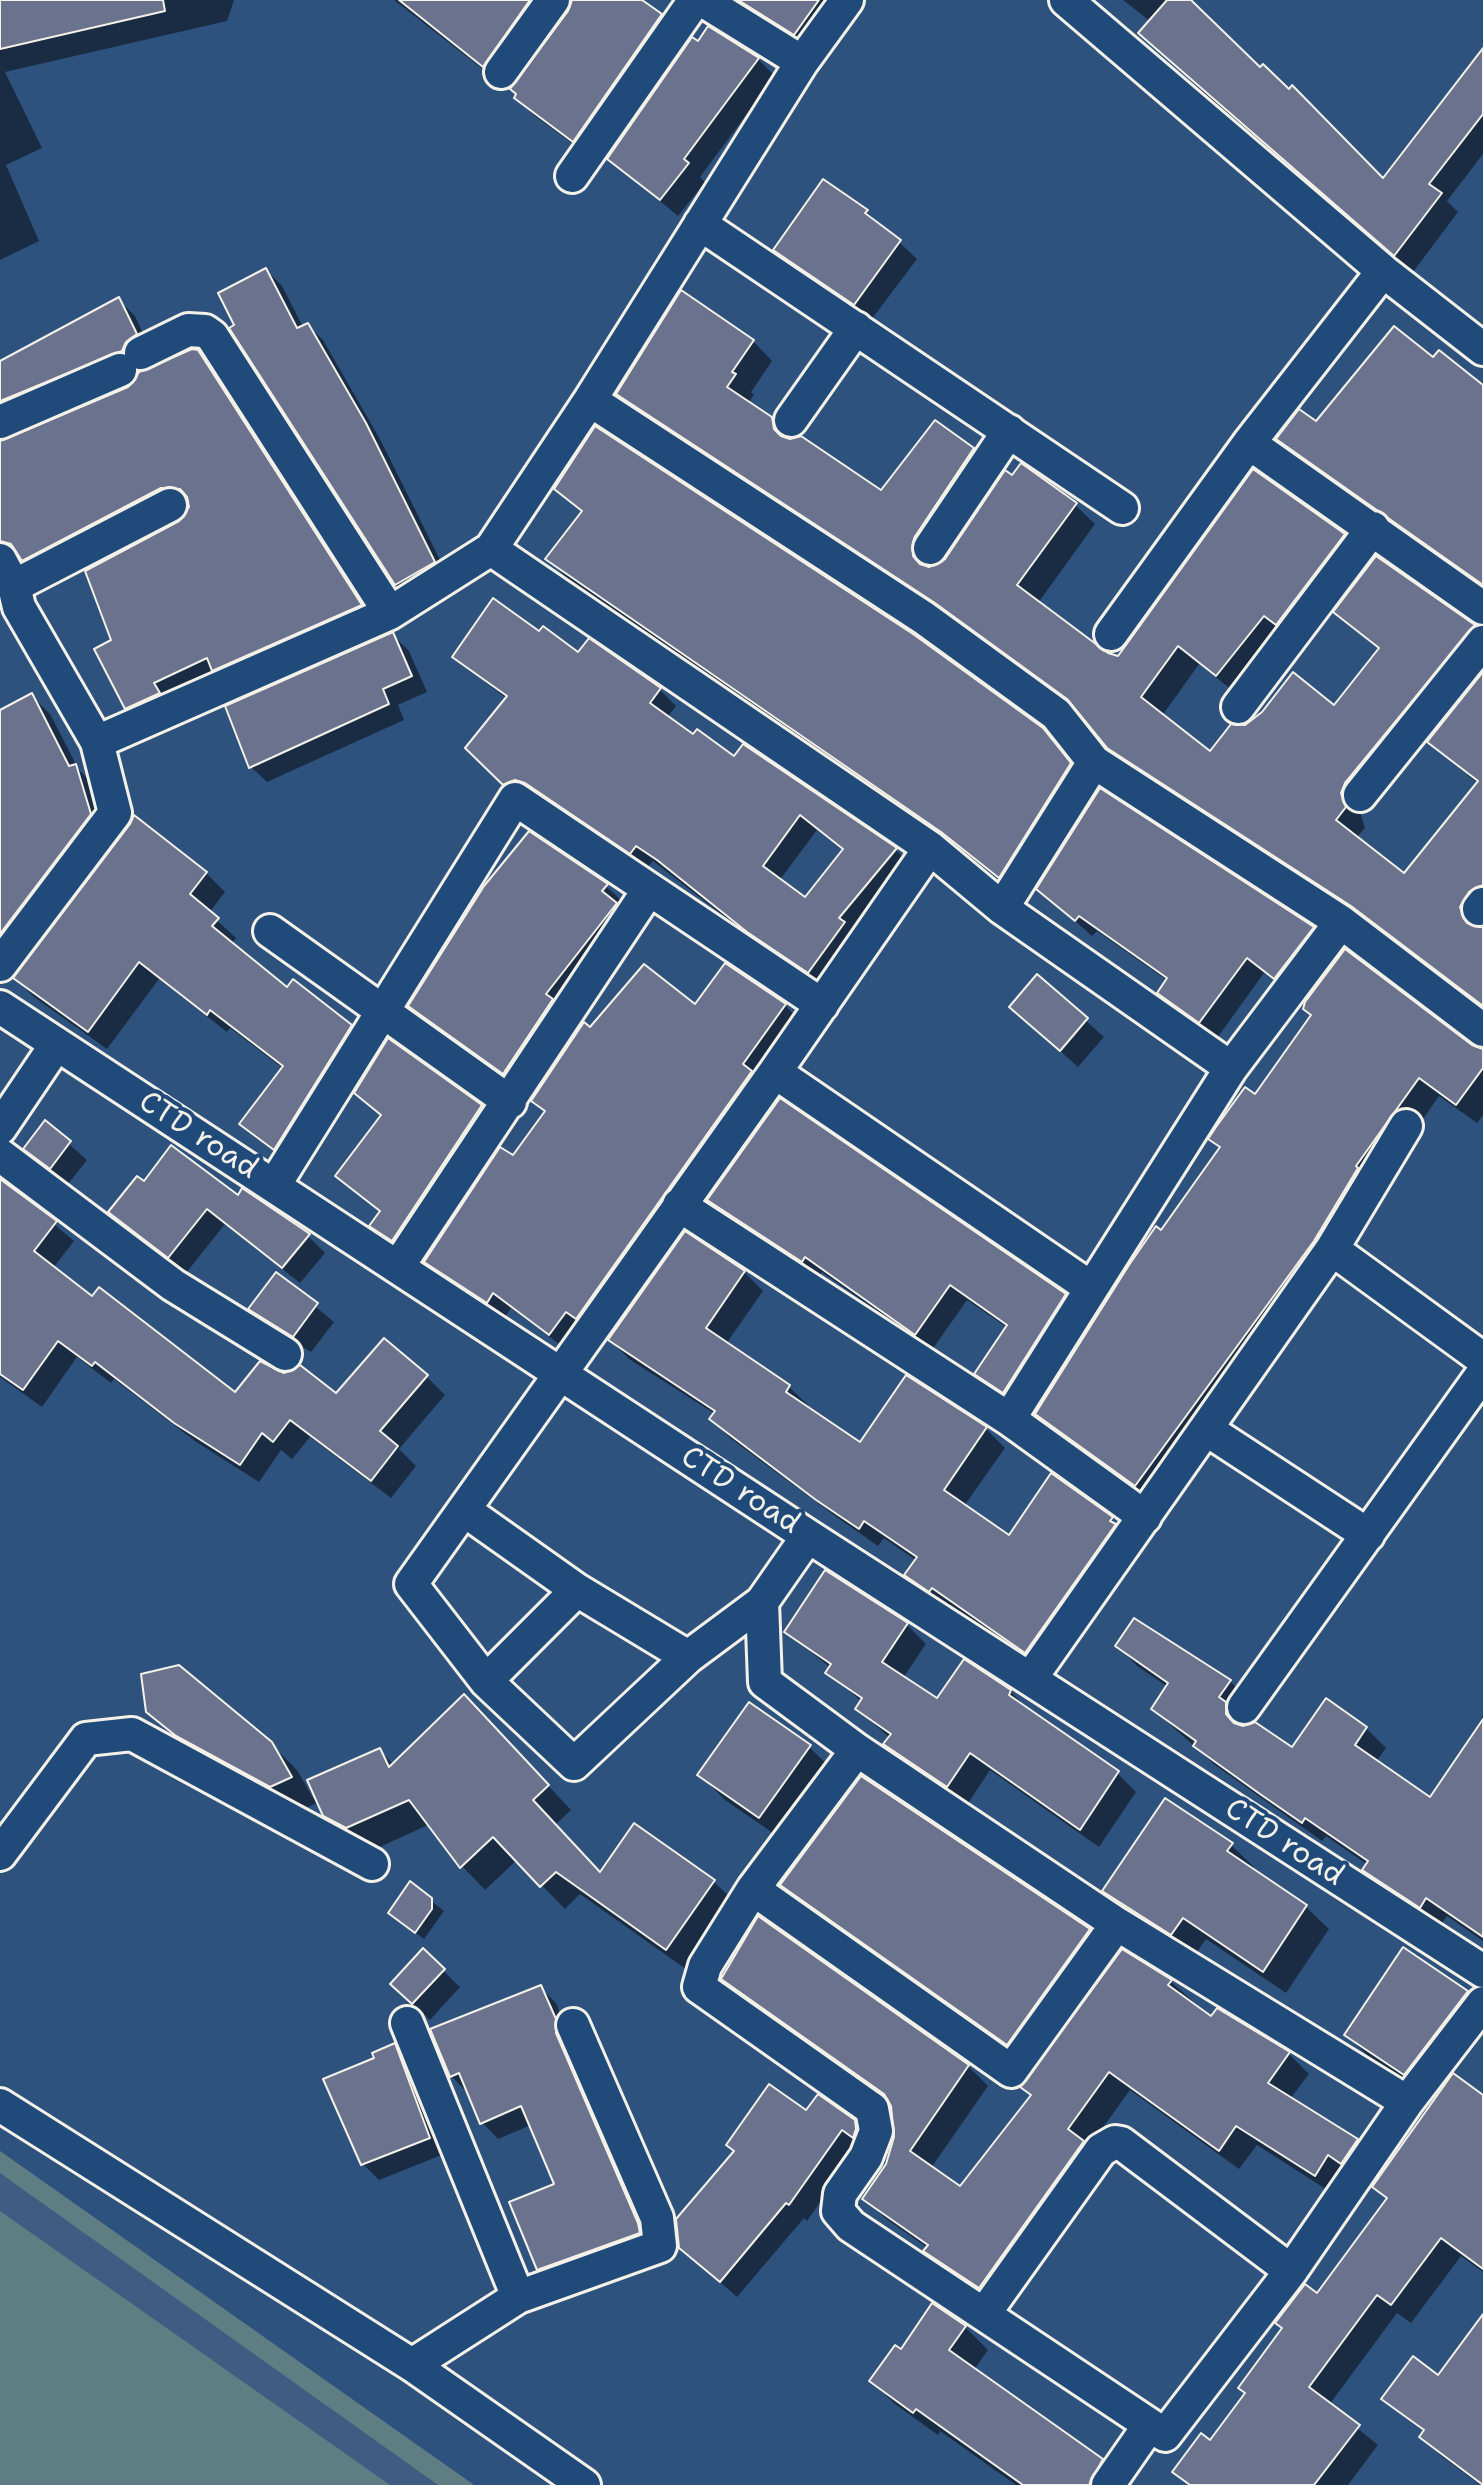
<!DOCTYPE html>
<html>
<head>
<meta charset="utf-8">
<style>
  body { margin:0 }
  canvas { display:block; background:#2e527e }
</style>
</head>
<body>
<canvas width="1483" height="2485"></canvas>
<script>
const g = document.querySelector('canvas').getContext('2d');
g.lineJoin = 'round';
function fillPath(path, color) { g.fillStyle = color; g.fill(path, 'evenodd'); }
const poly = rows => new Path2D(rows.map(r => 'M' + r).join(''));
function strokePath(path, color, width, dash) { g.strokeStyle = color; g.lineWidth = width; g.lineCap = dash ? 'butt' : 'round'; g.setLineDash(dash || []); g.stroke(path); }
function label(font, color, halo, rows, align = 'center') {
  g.font = font + ' "Shantell Sans",sans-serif'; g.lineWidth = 8; g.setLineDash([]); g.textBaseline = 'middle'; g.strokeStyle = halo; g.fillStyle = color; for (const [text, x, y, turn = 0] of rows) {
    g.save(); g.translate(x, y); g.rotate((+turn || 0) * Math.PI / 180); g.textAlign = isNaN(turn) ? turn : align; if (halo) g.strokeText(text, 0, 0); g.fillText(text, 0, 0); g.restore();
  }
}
fillPath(poly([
  [0,2151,474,2485,0,2485]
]), '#405c82');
fillPath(poly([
  [0,2151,474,2485,438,2485,0,2173],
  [0,2211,390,2485,0,2485]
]), '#5e7e83');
fillPath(poly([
  [0,0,234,0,227,21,5,72,42,148,6,165,39,241,0,260],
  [394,0,571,0,556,6,502,84],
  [574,0,637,0,679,34,592,158,535,116,516,98],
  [740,0,862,0,820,59,764,24],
  [1123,0,1186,0,1383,181,1483,51,1483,154,1447,201,1458,212,1413,272,1205,94,1188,77,1151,22],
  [693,39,758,59,775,76,700,177,705,182,678,216,609,159],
  [866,211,917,259,871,320,793,267,776,250],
  [266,270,282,286,303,327,307,325,323,340,381,441,449,578,412,600,396,584,232,329],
  [119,300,135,316,151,351,138,367,9,420,0,431,0,363],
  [753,341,772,361,751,392,754,395,748,403,792,440,882,493,935,423,973,450,993,469,933,558,932,568,1075,505,1095,524,1038,603,1107,655,1119,658,1344,535,1363,555,1237,694,1199,664,1162,716,1211,753,1245,727,1335,708,1380,650,1336,612,1376,558,1474,626,1483,635,1483,659,1360,812,1365,828,1356,838,1404,876,1478,784,1430,742,1483,675,1483,920,1477,930,1483,928,1483,1011,1374,926,1129,767,1080,711,957,622,638,414,619,394],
  [198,352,214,368,376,621,142,724,126,708,114,641,192,504,178,504,40,575,0,540,0,442,129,389],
  [1434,360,1483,388,1483,590,1298,458,1279,439,1317,424],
  [556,489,1041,729,1087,782,1017,893,960,849,565,576,548,559,583,513],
  [540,634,578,655,589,641,660,690,676,706,667,718,693,737,734,759,744,746,896,850,912,866,825,988,765,948,653,861,647,868,543,798,533,795,521,800,468,748,507,699,454,657],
  [817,830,844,851,805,900,779,881],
  [393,635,409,651,427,692,398,705,404,720,267,782,251,767],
  [32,696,50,714,79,770,94,785,108,833,3,972,0,983,0,712],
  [206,873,225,892,209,913,236,938,231,944,287,989,350,1027,369,1046,294,1167,242,1124,284,1069,230,1028,227,1032,159,979,107,1049,34,997,15,978],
  [606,886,623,902,521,1089,427,1022,411,1006],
  [1039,889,1312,928,1329,945,1292,994,1264,973,1217,1038,1159,993,1168,981,1097,931,1092,936],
  [1037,977,1104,1037,1078,1067,1011,1007],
  [785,1005,801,1022,567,1350,511,1308,504,1318,443,1278,427,1261,546,1113,534,1100,695,1007],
  [1313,1016,1483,1050,1483,1115,1477,1123,1439,1096,1155,1504,1057,1433,1037,1414,1221,1149,1211,1139,1255,1097],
  [389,1041,481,1107,497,1123,409,1256,372,1226,381,1213,337,1176,382,1116,357,1093],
  [45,1123,87,1160,68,1184,26,1148],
  [0,1179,74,1241,53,1268,236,1395,337,1396,426,1376,445,1395,399,1449,416,1466,391,1498,310,1437,292,1459,281,1450,259,1482,195,1441,114,1379,111,1383,77,1357,42,1407,0,1377],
  [144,1184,238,1198,308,1236,325,1253,300,1283,225,1224,186,1273,110,1212],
  [710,1200,1064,1295,1081,1312,1020,1408,993,1390,977,1374,1008,1328,967,1300,932,1350,822,1272,819,1277,726,1217],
  [744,1272,763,1291,726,1344,789,1387,808,1405,806,1408,860,1445,906,1377,986,1429,1005,1448,964,1506,1010,1538,1111,1519,1130,1537,1044,1670,951,1605,949,1609,925,1594,907,1575,917,1561,884,1538,878,1546,838,1518,730,1438,711,1419,715,1414,629,1359,610,1340],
  [277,1275,334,1322,311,1352,268,1326,251,1309],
  [907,1625,926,1644,903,1678,938,1701,1010,1691,1029,1710,1117,1773,1136,1792,1099,1847,990,1770,967,1805,904,1763,885,1744,890,1738,857,1709,862,1702,828,1672,831,1668,786,1632],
  [1118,1646,1230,1681,1249,1701,1238,1717,1245,1727,1292,1750,1366,1728,1386,1748,1376,1762,1431,1799,1483,1716,1483,1941,1447,1916,1440,1926,1384,1890,1364,1870,1368,1865,1326,1836,1322,1841,1215,1765,1153,1709,1168,1687,1137,1666],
  [148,1711,271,1744,297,1770,316,1803,380,1751,394,1765,487,1720,571,1810,555,1825,600,1874,634,1826,714,1882,738,1905,690,1972,580,1894,565,1909,517,1860,485,1890,462,1866,430,1824,371,1851,349,1839,325,1815,319,1802,297,1812,204,1761],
  [809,1747,835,1772,786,1842,725,1800,699,1774],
  [1231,1845,1254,1867,1252,1870,1306,1907,1329,1929,1286,1993,1206,1939,1194,1956,1127,1913,1105,1891],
  [410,1884,444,1911,424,1939,398,1920],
  [783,1885,1089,1930,1105,1947,1024,2060,799,1901],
  [759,1919,968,2066,988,2086,931,2168,961,2189,1032,2097,1023,2087,1123,1952,1171,1982,1212,2018,1218,2010,1289,2054,1309,2074,1290,2099,1357,2141,1377,2161,1335,2195,1257,2145,1239,2169,1130,2090,1088,2148,1000,2307,946,2271,926,2251,928,2248,885,2218,865,2198,888,2165,897,2128,892,2103,743,1999,724,1979],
  [1403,1950,1467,1992,1483,2008,1483,2030,1430,2099,1372,2060,1347,2035],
  [423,1951,460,1987,430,2020,393,1984],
  [540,1987,556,2003,654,2241,555,2285,538,2269,556,2185,531,2125,498,2139,482,2122,467,2092,451,2076],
  [394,2046,410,2061,444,2154,379,2180,363,2164,376,2059],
  [1483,2097,1483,2272,1461,2256,1411,2323,1397,2313,1329,2405,1378,2445,1348,2485,1188,2485,1175,2472,1210,2443,1388,2200,1374,2187],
  [807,2113,853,2122,871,2139,860,2145,807,2221,804,2218,737,2297,680,2247],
  [1483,2318,1483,2485,1480,2485,1440,2455,1422,2437,1425,2433,1384,2399,1439,2378],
  [965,2327,988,2350,974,2370,1102,2461,1125,2485,1016,2485,940,2431,938,2435,895,2404,871,2381,901,2351]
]), '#0007');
const building = poly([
  [0,0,163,0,165,11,0,49,0,0],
  [399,0,530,0,483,67,399,0],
  [572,0,642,0,662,14,573,142,514,98,516,94,510,89,568,11,572,0],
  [738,0,819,0,794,35,738,0],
  [1167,0,1191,0,1260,67,1263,64,1289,89,1292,85,1383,178,1483,48,1483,114,1429,184,1442,193,1394,256,1138,33,1167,0],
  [708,26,759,58,684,159,689,163,660,200,607,159,692,37,698,41,708,26],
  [823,179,868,210,865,213,901,240,854,305,773,250,823,179],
  [266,268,297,328,308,323,366,423,435,562,395,585,229,328,234,325,218,293,266,268],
  [681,290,754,340,732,372,736,374,727,387,772,417,774,429,781,436,790,439,801,436,881,490,935,420,974,448,914,538,913,556,920,564,929,567,945,559,1005,470,1012,475,1021,463,1077,503,1017,585,1108,653,1118,656,1253,469,1345,534,1276,625,1264,616,1216,676,1178,646,1141,697,1210,751,1231,724,1245,725,1262,712,1293,672,1334,705,1379,648,1333,612,1376,556,1475,625,1345,783,1341,793,1346,807,1336,820,1404,873,1478,781,1427,742,1483,672,1483,885,1469,892,1460,907,1467,923,1483,927,1483,1006,1351,906,1107,748,1067,699,935,603,616,394,681,290],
  [119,297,137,334,126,342,122,351,0,401,0,361,119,297],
  [1394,326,1433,357,1439,350,1483,385,1483,585,1276,439,1299,409,1316,421,1394,326],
  [192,349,198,350,362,605,212,671,207,658,154,683,160,693,125,709,94,649,111,640,85,571,179,521,189,507,187,497,180,489,161,488,22,561,11,544,0,541,0,441,128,387,139,372,192,349],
  [595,426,913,634,1043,728,1071,763,999,878,941,832,545,559,582,511,554,489,595,426],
  [493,598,539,631,543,626,578,652,589,638,661,688,650,703,693,734,697,729,734,756,743,744,897,848,839,918,845,922,808,973,747,932,657,860,636,846,630,854,525,783,515,780,503,785,465,748,507,696,452,657,493,598],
  [800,815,843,849,805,897,763,866,800,815],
  [393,632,412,676,383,689,389,704,249,768,225,706,393,632],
  [32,693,69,766,76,764,91,814,0,934,0,710,32,693],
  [1100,788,1314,927,1274,979,1247,958,1199,1023,1157,993,1167,978,1079,916,1075,921,1036,889,1100,788],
  [134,815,207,872,190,894,219,918,212,926,287,987,293,979,352,1025,274,1150,239,1124,283,1066,210,1010,207,1015,139,962,88,1032,13,978,130,824,134,815],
  [529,831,608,884,602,891,617,903,546,994,553,999,503,1074,408,1006,484,886,529,831],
  [1345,949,1472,1045,1483,1049,1483,1068,1456,1105,1419,1078,1356,1166,1358,1168,1314,1241,1135,1486,1035,1414,1129,1265,1156,1226,1161,1230,1220,1147,1208,1139,1216,1127,1245,1087,1255,1094,1311,1015,1303,1009,1305,1002,1345,949],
  [725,963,786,1004,743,1064,752,1071,576,1319,566,1312,549,1335,493,1293,487,1303,424,1262,500,1147,513,1155,545,1111,531,1101,584,1022,590,1027,644,964,695,1004,725,963],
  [1037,974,1088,1018,1060,1051,1009,1007,1037,974],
  [388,1038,482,1105,392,1241,369,1226,380,1211,335,1176,381,1115,354,1093,388,1038],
  [780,1098,1066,1294,1003,1393,974,1374,1007,1325,950,1285,915,1335,805,1257,802,1262,707,1200,780,1098],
  [45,1120,71,1141,50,1169,23,1149,45,1120],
  [171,1145,238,1195,242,1188,310,1234,282,1268,207,1209,168,1258,108,1212,137,1176,144,1181,171,1145],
  [0,1179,57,1221,34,1251,92,1296,99,1287,235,1392,260,1361,284,1373,300,1365,336,1393,384,1338,428,1375,380,1431,398,1446,371,1481,290,1420,273,1442,262,1433,240,1465,174,1423,95,1362,92,1366,58,1341,23,1390,0,1374,0,1179],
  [685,1231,745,1271,706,1328,790,1385,786,1392,860,1442,906,1375,987,1427,944,1490,1009,1535,1051,1473,1113,1517,1110,1521,1116,1524,1025,1653,932,1588,929,1592,904,1575,917,1557,864,1521,859,1529,816,1500,709,1419,715,1411,608,1340,685,1231],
  [276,1272,318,1303,293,1337,248,1309,276,1272],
  [825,1570,908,1623,882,1662,937,1698,964,1659,1011,1690,1009,1695,1119,1771,1080,1830,970,1753,947,1787,883,1744,891,1734,855,1709,862,1698,825,1673,831,1664,784,1632,825,1570],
  [1134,1618,1231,1680,1219,1697,1226,1702,1226,1714,1234,1723,1243,1726,1255,1722,1292,1747,1326,1698,1367,1727,1355,1745,1430,1797,1483,1719,1483,1937,1426,1898,1420,1908,1362,1870,1368,1861,1305,1818,1302,1823,1260,1794,1193,1746,1196,1741,1151,1709,1168,1683,1115,1646,1134,1618],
  [179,1665,272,1742,292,1777,270,1787,176,1736,146,1712,141,1674,179,1665],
  [464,1694,549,1785,533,1800,600,1872,634,1823,715,1880,666,1950,556,1872,540,1887,493,1837,460,1868,409,1800,346,1828,323,1816,307,1780,380,1748,389,1767,464,1694],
  [749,1702,811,1745,759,1818,697,1775,749,1702],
  [861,1776,1090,1929,1007,2045,780,1885,861,1776],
  [1165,1798,1233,1843,1227,1851,1307,1905,1263,1972,1183,1918,1171,1935,1102,1891,1165,1798],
  [410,1881,432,1898,432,1909,415,1933,388,1913,410,1881],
  [758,1916,969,2065,910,2151,960,2186,1031,2095,1020,2087,1122,1949,1172,1980,1168,1985,1211,2016,1217,2008,1290,2052,1268,2083,1358,2139,1341,2164,1328,2155,1315,2176,1236,2126,1219,2151,1109,2072,1068,2129,1084,2141,979,2288,923,2251,928,2245,862,2199,886,2164,894,2137,891,2106,884,2094,721,1979,758,1916],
  [1403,1947,1468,1991,1404,2075,1344,2035,1403,1947],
  [423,1948,445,1969,412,2004,390,1984,423,1948],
  [541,1985,556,2019,556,2033,638,2223,640,2233,537,2270,509,2202,554,2184,521,2106,480,2124,459,2073,450,2077,430,2029,541,1985],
  [395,2043,430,2138,361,2165,323,2079,374,2058,372,2053,395,2043],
  [1453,2073,1483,2095,1483,2269,1441,2238,1391,2305,1377,2295,1309,2387,1360,2425,1314,2485,1190,2485,1172,2472,1201,2433,1210,2440,1245,2393,1238,2388,1282,2328,1275,2323,1305,2284,1317,2293,1387,2198,1372,2187,1453,2073],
  [769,2084,806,2110,818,2094,855,2120,856,2129,853,2138,842,2130,789,2205,786,2203,720,2282,679,2248,676,2219,734,2151,726,2145,769,2084],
  [932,2303,966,2326,949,2350,1103,2459,1089,2485,1023,2485,916,2409,913,2413,869,2381,895,2345,901,2349,932,2303],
  [1483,2314,1483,2485,1419,2437,1424,2430,1381,2399,1413,2356,1438,2375,1483,2314]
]);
fillPath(building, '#6a728d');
strokePath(building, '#f4f1e8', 2);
const minor = poly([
  [702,0,802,62],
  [1066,0,1383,271,1483,349],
  [501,72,553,0],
  [572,176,695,0],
  [700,224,1122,508],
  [141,353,188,330,205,331,212,336,390,613],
  [590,400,924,618,1056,714,1094,762,1341,922,1483,1030],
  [791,420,856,328],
  [0,422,120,370],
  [1249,443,1483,608],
  [930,548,1009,431],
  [491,549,930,848,1002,908,1231,1068],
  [0,560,14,586,19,607,97,742,115,813,0,965],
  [14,586,170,505],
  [1111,634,1249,443,1383,271],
  [1238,707,1373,528],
  [97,742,390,613,491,549,590,400,802,62,847,0],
  [1360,795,1483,642],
  [1002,908,1094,762],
  [1479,909,1483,904],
  [270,931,510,1102],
  [0,1007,808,1536,1483,1971],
  [775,1072,1091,1288],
  [0,1128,56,1045],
  [0,1155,173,1285,285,1354],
  [275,1184,515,799,822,1005],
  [679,1205,1009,1419,1145,1517],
  [1332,1249,1483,1359],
  [399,1265,648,891],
  [1009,1419,1231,1068,1341,922],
  [1206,1429,1368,1535],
  [464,1510,577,1590,688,1657],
  [808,1536,762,1602,688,1657,574,1764,486,1681,411,1584,775,1072,930,848],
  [762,1602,765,1682,857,1750,1117,1924,1407,2102],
  [1030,1679,1332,1249,1406,1126],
  [486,1681,577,1590],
  [1244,1707,1483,1373],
  [857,1750,753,1889,705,1966,699,1987,872,2109,876,2131,866,2157,840,2194,838,2211,851,2226,1165,2435,1291,2271,1407,2102,1483,2003],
  [0,1854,86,1739,132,1734,372,1864],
  [753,1889,1011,2071,1117,1924],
  [407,2023,518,2297],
  [0,2105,412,2365,584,2485],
  [984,2314,1101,2150,1115,2142,1121,2143,1291,2271],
  [412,2365,518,2297,660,2246,657,2218,573,2025],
  [1108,2485,1149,2426]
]);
strokePath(minor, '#f4f1e8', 38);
strokePath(minor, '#1f4a7a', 32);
label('30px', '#f4f1e8', '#1f4a7a', [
  ["CTD road",198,1136,33],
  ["CTD road",740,1491,33],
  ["CTD road",1284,1843,33]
]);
</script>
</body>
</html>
